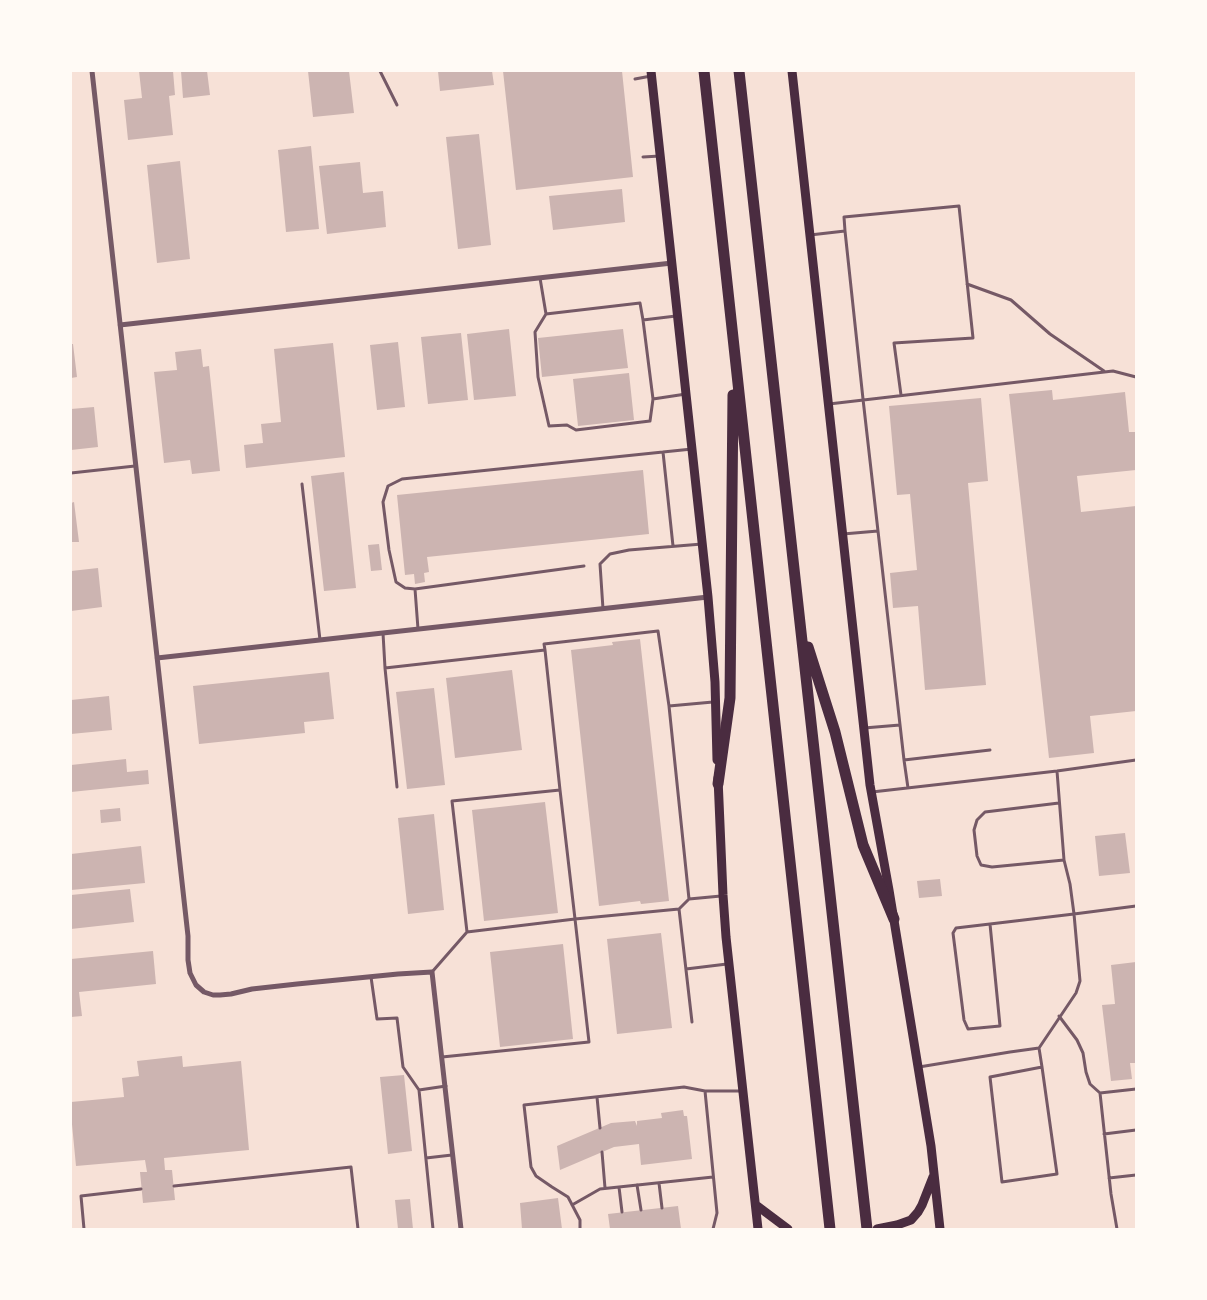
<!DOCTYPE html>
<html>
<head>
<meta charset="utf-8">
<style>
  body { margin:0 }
  #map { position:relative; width:1207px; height:1300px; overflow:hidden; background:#f7e1d7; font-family:"Sofia Sans Condensed",sans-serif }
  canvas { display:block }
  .frame { position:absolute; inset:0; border:72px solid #fffaf5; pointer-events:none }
</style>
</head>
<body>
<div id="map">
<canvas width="1207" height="1300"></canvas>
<div class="frame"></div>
</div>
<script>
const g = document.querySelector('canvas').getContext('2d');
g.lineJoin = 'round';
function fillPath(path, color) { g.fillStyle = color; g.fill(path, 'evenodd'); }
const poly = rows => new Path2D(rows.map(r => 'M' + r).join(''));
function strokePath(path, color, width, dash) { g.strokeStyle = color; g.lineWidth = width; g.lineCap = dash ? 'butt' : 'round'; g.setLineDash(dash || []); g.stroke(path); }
fillPath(poly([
  [139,71,173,71,175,95,169,96,173,135,128,140,124,100,142,98],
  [181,71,207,71,210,95,183,98],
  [308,71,349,71,354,113,313,117],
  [438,71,492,71,494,85,440,91],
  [503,71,622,71,633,177,516,190],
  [479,134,491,245,458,249,446,137],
  [311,146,319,229,286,232,278,150],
  [180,161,190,259,157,263,147,165],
  [360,162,363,193,383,191,386,227,327,234,319,166],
  [622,189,625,222,553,230,549,196],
  [509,329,516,396,474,400,467,334],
  [623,329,628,368,542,377,538,338],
  [461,333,468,400,428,404,421,337],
  [398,342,405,407,377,410,370,345],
  [333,343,345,457,246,468,244,445,263,443,261,424,281,422,274,349],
  [71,344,73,344,77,377,71,378],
  [201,349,203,367,209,366,220,471,192,474,190,460,164,463,154,372,177,370,175,352],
  [629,373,634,420,578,426,573,379],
  [1052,390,1053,400,1125,392,1129,432,1136,432,1136,470,1077,476,1081,512,1136,506,1136,711,1090,716,1094,753,1049,758,1009,394],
  [981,398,988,481,968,483,986,685,925,690,918,606,893,608,890,573,917,570,910,494,897,495,889,406],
  [94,407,98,447,71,450,71,409],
  [643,470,649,534,427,557,429,572,424,573,425,582,415,584,414,574,405,575,397,495],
  [344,472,356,588,324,591,311,476],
  [74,502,79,542,71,542,71,503],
  [379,544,382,570,371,571,368,545],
  [98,568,102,607,71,611,71,571],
  [640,639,669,901,641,904,640,901,599,906,571,650,613,645,612,642],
  [512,670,522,750,455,758,446,678],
  [329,672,334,719,304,722,305,733,199,744,193,686],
  [434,688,445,785,407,789,396,692],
  [109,696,112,730,71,734,71,700],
  [126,759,127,772,148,770,149,784,71,792,71,765],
  [545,802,558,913,484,921,472,810],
  [120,808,121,821,101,823,100,810],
  [434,814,444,910,408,914,398,818],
  [1125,833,1130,873,1099,876,1095,836],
  [141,846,145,883,71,890,71,854],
  [940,879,942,896,919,898,917,881],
  [130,889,134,922,71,929,71,895],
  [661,933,672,1028,617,1034,607,939],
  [563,944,573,1039,500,1047,490,952],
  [153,951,156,984,79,992,82,1016,71,1017,71,959],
  [1136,962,1136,1063,1130,1063,1132,1079,1111,1081,1102,1005,1115,1004,1111,965],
  [182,1056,183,1067,241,1061,249,1150,164,1158,165,1170,172,1170,175,1200,143,1203,140,1172,147,1172,145,1160,76,1166,71,1114,71,1102,124,1097,122,1078,139,1076,137,1061],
  [404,1075,412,1151,388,1154,380,1077],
  [683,1110,684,1116,687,1116,692,1159,641,1165,639,1144,614,1147,560,1170,557,1146,611,1123,635,1121,637,1126,637,1121,662,1118,661,1113],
  [558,1198,562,1229,522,1229,520,1203],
  [410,1199,413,1229,398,1229,395,1200],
  [678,1206,681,1229,610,1229,608,1214]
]), '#ccb4b1');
strokePath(poly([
  [380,71,397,105],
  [635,79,651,76],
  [643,157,660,156],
  [845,231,863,399,904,760,990,750],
  [810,235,845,231,844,217,959,206,973,338,894,343,901,395],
  [540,278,546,314,640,303,643,320,676,316],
  [967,284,1011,300,1050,334,1104,371],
  [546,314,535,332,538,377,549,426,567,425,576,430,650,421,653,399],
  [643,320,653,399,686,394],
  [829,404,1113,371,1136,377],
  [663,452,673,546],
  [71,473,135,466],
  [302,484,320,640],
  [843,534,878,531],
  [584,566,415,589,405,588,396,582,389,550,383,502,388,486,402,479,692,449],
  [415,589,418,629],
  [603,609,600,564,610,554,629,550,702,544],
  [383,633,385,668,397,787],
  [385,668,545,650],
  [669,706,713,702],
  [864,728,900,725],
  [904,760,908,788],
  [1057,771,1064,860,1070,884,1074,914,1136,906],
  [872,792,1057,771,1136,760],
  [1059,803,985,812,977,820,974,830,977,856,981,865,992,867,1064,860],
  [689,899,721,896],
  [679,909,692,1022],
  [467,932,452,801,560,790],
  [686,969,727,964],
  [432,972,467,932,575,919,679,909,689,899,669,706,658,631,544,644,545,650,560,790,575,919,589,1042,442,1057],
  [371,977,377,1019,397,1018,403,1067,419,1090],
  [1059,1016,1077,1040,1083,1053,1086,1072,1090,1084,1100,1093,1111,1194,1117,1229],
  [1039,1048,1042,1067,990,1077,1002,1182,1057,1174,1042,1067],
  [919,1067,1010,1052,1039,1048,1076,993,1080,981,1074,914,990,924,956,928,953,933,964,1020,968,1029,1000,1026,990,924],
  [705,1091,717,1213,713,1229],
  [1100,1093,1136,1089],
  [597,1097,600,1128],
  [1104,1134,1136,1130],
  [602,1152,605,1188],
  [426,1158,452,1155],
  [1109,1178,1136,1175],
  [659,1183,662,1208],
  [637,1185,641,1210],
  [174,1186,351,1167,358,1229],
  [619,1187,622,1212],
  [572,1205,600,1189,713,1177],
  [84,1229,81,1196,141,1189],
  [433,1229,419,1090,446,1086],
  [580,1229,580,1220,568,1197,552,1187,536,1176,531,1167,524,1105,684,1087,705,1091,740,1091]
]), '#755966', 3);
strokePath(poly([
  [92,71,188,936,188,960,190,973,196,985,204,992,213,995,220,995,231,994,252,989,297,984,398,974,432,972,461,1229],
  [120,325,672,263],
  [157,658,708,597]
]), '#755966', 5);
strokePath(poly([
  [651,71,708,597,715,682,717,760],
  [792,71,870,785,889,890,931,1146,940,1229],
  [718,778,723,895,726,937,758,1229],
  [756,1205,788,1229],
  [877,1229,897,1225,911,1220,918,1212,922,1205,933,1177]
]), '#4a2c40', 9);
strokePath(poly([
  [704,71,830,1229],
  [739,71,867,1229],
  [808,647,835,732,863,845,894,919],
  [718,784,730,698,733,395]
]), '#4a2c40', 11);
</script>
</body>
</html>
